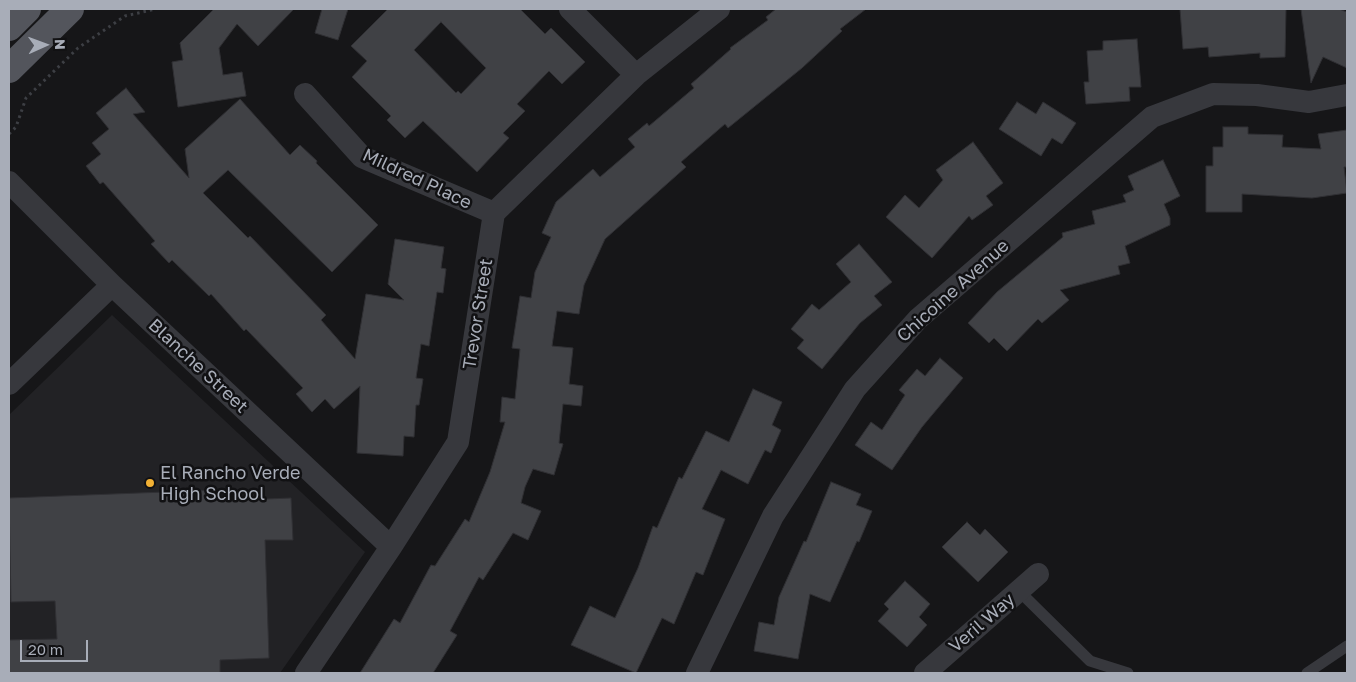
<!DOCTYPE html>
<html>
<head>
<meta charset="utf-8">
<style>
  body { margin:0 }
  #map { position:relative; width:1356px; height:682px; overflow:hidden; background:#161618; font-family:"Golos Text",sans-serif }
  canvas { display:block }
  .frame { position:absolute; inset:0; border:10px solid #a8adb8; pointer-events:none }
  .north { position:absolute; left:20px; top:20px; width:50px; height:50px; -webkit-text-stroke:4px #111113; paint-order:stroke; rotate:88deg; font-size:14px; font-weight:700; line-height:20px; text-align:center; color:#a8adb8 }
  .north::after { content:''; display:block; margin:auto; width:18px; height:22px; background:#a8adb8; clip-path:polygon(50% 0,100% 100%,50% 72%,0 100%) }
  .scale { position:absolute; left:20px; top:640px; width:68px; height:22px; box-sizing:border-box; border:2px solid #a8adb8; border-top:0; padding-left:6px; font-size:15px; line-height:18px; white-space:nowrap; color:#a8adb8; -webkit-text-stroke:4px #111113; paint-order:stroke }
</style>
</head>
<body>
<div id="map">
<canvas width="1356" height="682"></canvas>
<div class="frame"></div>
<div class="north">N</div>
<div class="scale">20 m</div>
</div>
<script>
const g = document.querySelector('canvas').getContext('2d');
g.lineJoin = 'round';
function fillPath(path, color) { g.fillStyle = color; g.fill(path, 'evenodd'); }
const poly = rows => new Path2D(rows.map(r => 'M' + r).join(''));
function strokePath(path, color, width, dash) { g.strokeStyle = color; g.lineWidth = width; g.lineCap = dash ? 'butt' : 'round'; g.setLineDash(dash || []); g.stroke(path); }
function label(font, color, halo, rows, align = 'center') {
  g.font = font + ' "Golos Text",sans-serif'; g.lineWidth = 5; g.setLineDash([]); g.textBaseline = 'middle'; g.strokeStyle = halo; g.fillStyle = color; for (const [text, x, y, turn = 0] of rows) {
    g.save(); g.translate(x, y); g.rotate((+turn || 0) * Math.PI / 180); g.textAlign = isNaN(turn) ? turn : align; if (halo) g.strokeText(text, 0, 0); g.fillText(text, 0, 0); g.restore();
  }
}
fillPath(poly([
  [112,315,365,552,280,673,9,673,9,415]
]), '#222225');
const building = poly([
  [214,9,294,9,258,46,237,24,219,48,223,75,242,72,246,96,178,107,172,62,183,60,180,43,214,9],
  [322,9,348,9,338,40,315,33,322,9],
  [388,9,520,9,545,34,551,28,585,62,562,84,549,71,517,104,525,111,503,133,509,138,477,172,423,121,405,138,387,120,391,116,352,77,367,61,351,46,388,9],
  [441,22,486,68,461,94,458,91,456,93,414,50,441,22],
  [776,9,866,9,840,29,842,31,802,68,728,128,725,124,681,162,686,167,605,239,584,285,579,314,557,311,552,346,573,348,569,384,583,386,581,406,563,404,559,443,563,444,554,475,533,469,525,487,521,503,541,511,528,540,513,533,483,580,479,577,450,631,457,635,433,673,360,673,394,619,400,623,431,565,435,566,465,519,469,522,490,472,505,422,500,422,502,397,515,399,520,349,512,348,520,296,531,298,535,272,551,237,542,233,556,202,593,169,600,177,635,147,628,139,647,123,649,126,694,88,691,84,731,49,730,48,768,20,766,17,776,9],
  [1180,9,1286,9,1285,57,1260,58,1260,53,1209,57,1208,47,1183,49,1180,9],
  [1301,9,1339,9,1347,12,1347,68,1323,57,1311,83,1301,9],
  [1137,39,1141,87,1129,87,1130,101,1086,104,1084,82,1089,82,1087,51,1103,50,1103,41,1137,39],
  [126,88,145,112,133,114,189,178,185,149,240,99,290,155,300,145,317,161,316,163,378,225,332,272,228,170,203,193,248,238,250,236,326,315,321,320,355,359,366,294,404,300,388,284,395,239,444,247,441,268,446,269,443,293,437,292,429,346,421,344,416,378,423,379,419,405,416,405,414,437,404,436,403,456,357,453,360,386,334,409,325,399,312,412,296,394,303,388,246,329,244,331,211,294,209,296,172,260,169,263,151,244,155,241,103,182,100,184,86,166,101,154,92,143,109,129,96,113,126,88],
  [1017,102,1036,114,1043,102,1076,123,1062,144,1052,138,1041,156,999,129,1017,102],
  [1223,127,1248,127,1248,134,1283,135,1282,147,1321,149,1318,134,1347,130,1347,167,1344,167,1347,193,1312,198,1242,194,1242,212,1206,212,1206,166,1213,166,1213,147,1223,147,1223,127],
  [973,142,1003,183,986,196,993,205,972,220,969,216,932,258,886,217,905,195,919,208,943,180,936,170,973,142],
  [1163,160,1180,196,1164,204,1170,218,1170,225,1125,246,1130,263,1118,266,1120,274,1060,290,1069,300,1042,323,1038,319,1007,351,994,338,989,343,968,323,997,292,1063,237,1062,233,1095,224,1092,211,1126,202,1123,195,1134,190,1128,176,1163,160],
  [859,244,892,282,874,296,882,305,860,323,822,369,797,348,804,340,791,329,812,304,819,310,851,282,836,264,859,244],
  [940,358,963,378,922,427,892,470,855,445,871,422,882,430,905,395,899,390,917,369,925,376,940,358],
  [753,389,782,402,772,425,781,430,771,453,765,450,748,484,721,470,702,509,725,519,703,575,696,572,674,624,662,618,636,673,571,645,590,606,615,618,638,568,653,526,657,528,679,477,682,479,706,431,729,442,753,389],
  [831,482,861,494,856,505,872,511,859,542,857,541,830,602,810,594,798,659,754,651,759,622,774,625,779,597,804,541,806,542,831,482],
  [217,490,218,501,291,498,293,540,265,540,269,658,220,660,220,673,9,673,9,640,57,639,55,601,11,602,9,498,217,490],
  [967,522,980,535,985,529,1008,552,978,582,942,547,967,522],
  [905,581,930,604,919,617,927,625,907,647,878,621,889,609,884,604,905,581]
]);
fillPath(building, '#404145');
strokePath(building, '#303034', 1);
strokePath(poly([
  [9,134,16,127,26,98,78,48,125,16,156,9]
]), '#3d3f44', 3, [2.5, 4]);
strokePath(poly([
  [1019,591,1090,661,1128,673],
  [1307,673,1347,646]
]), '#37383d', 11);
strokePath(poly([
  [570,9,636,75],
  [305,94,362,157,494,213],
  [9,182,112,285,391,547],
  [9,384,112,285],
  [306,673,391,547,458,442,494,213,636,75,719,9],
  [697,673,773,516,855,389,918,319,1152,117,1213,94,1257,95,1309,102,1347,95],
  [925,673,1038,574]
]), '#37383d', 22);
strokePath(poly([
  [9,27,27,9],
  [9,69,70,9]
]), '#53555c', 28);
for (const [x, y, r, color] of [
  [150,483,5,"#f2b134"]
]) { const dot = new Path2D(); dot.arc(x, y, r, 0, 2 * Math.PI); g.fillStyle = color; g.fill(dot); strokePath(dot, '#111113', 2); }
label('18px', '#a8adb8', '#111113', [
  ["Mildred Place",417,179,25],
  ["Chicoine Avenue",953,291,-42],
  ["Trevor Street",478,314,-81],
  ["Blanche Street",198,366,43],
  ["Veril Way",982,623,-41]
]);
label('18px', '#a8adb8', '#111113', [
  ["El Rancho Verde",160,473],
  ["High School",160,494]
], 'left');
</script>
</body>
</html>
